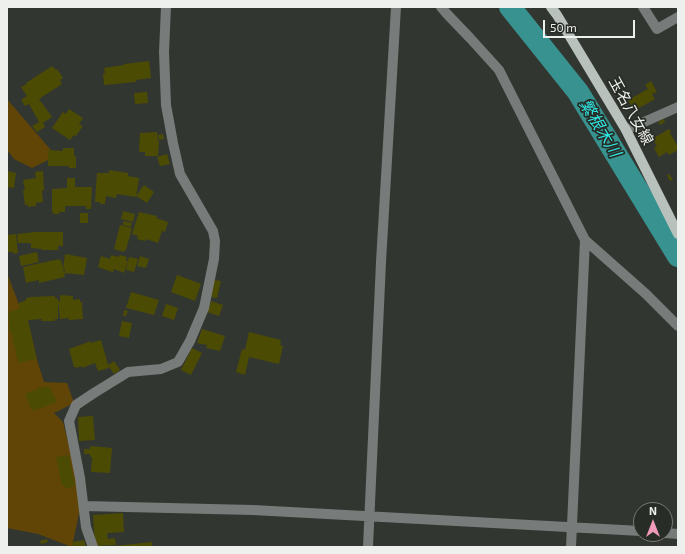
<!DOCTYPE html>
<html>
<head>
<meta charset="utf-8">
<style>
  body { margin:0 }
  #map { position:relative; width:685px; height:554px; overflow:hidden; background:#323630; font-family:"Exo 2",sans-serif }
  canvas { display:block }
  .frame { position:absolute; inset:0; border:8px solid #eef0ed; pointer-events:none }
  .north { position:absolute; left:633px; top:502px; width:40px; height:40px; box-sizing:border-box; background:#282c26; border:1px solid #777a76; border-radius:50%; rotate:0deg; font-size:11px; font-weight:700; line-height:16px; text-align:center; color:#eef0ed }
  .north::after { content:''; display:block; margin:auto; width:14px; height:18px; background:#ef9ab8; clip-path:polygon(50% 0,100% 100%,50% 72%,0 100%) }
  .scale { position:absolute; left:543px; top:20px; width:92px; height:18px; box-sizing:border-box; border:2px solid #eef0ed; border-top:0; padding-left:5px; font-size:12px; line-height:14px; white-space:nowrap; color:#eef0ed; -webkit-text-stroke:3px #282c26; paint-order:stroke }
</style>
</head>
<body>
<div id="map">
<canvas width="685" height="554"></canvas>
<div class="frame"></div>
<div class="north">N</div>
<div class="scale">50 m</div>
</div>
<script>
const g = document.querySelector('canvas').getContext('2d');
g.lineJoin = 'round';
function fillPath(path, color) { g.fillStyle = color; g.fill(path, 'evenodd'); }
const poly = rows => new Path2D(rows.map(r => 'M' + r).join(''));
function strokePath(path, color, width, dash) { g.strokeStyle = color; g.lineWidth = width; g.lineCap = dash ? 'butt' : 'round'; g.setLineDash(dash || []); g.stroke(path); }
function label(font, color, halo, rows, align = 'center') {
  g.font = font + ' "Exo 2","Noto Sans JP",sans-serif'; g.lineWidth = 3.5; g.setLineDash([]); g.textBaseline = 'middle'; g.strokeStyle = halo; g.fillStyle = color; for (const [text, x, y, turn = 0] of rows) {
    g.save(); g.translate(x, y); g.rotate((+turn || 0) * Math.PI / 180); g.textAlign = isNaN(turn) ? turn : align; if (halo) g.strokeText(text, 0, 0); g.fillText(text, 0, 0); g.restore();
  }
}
fillPath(poly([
  [7,99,31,127,56,156,32,168,14,159,7,150],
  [7,273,21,310,44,382,67,383,74,403,54,413,63,422,77,478,81,504,72,547,38,534,7,528]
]), '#614507');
strokePath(poly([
  [510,7,578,92,678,256]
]), '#379290', 22);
fillPath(poly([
  [149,61,151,78,136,80,136,82,104,85,103,74,105,73,104,68,124,65,124,64],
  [52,66,56,70,57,69,63,78,60,80,62,84,39,99,52,117,43,123,45,127,37,132,32,126,39,122,29,104,25,106,21,100,27,96,21,87,27,84,26,83],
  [651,81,657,92,652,94,655,99,634,111,628,100,648,89,645,85],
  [147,92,148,103,135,104,134,93],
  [69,109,83,118,79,124,83,126,76,136,74,135,70,140,52,128,63,112,66,114],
  [664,119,665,122,660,125,658,122],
  [669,129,671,132,670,133,678,147,678,150,669,155,667,152,659,157,654,148,657,146,652,139],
  [157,132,158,141,159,141,158,156,145,156,145,152,140,152,139,150,140,133],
  [163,134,164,139,159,140,158,135],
  [63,148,74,148,74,156,76,156,76,168,69,168,69,166,48,166,48,150,63,151],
  [167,154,170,164,160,166,157,157],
  [109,170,128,173,128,176,139,178,136,197,117,194,116,198,106,196,105,204,100,204,100,202,95,202,97,173,109,173],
  [7,171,16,173,14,188,7,187],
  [43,171,44,190,42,191,43,202,36,203,36,206,28,207,28,205,25,205,23,190,25,190,23,180,36,178,35,172],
  [669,174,673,180,670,181,667,175],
  [67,178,75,178,75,187,92,187,91,209,86,209,86,206,65,206,65,212,59,212,59,214,53,214,53,212,52,212,52,189,67,188],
  [144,185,154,192,147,203,136,196],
  [123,211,135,214,133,222,121,219],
  [139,212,157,216,156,218,168,222,165,232,162,231,158,243,146,239,145,241,137,239,138,236,132,234],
  [80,213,88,213,88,223,80,223],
  [123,221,132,223,131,227,123,225],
  [120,225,132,228,126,250,125,250,124,252,114,249],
  [35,232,63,232,63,246,58,246,58,250,42,250,42,249,31,248,31,243,18,243,17,234],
  [16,234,18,253,14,254,13,252,7,252,7,235],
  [37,252,39,262,21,266,19,256],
  [65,254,87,258,84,275,64,273,65,269,63,269],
  [111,255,118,257,120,255,127,257,126,261,128,261,124,273,114,269,113,272,112,272,98,267,101,256,110,259],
  [140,256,149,259,146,268,137,266],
  [129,257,138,259,134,272,126,270],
  [59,259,59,260,61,260,65,277,39,283,39,280,26,283,23,267],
  [177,275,201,284,195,301,171,292],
  [214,280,221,281,217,298,211,297],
  [131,292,159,300,154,315,126,308],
  [60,295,73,296,73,300,80,299,80,302,82,302,83,319,69,320,68,318,60,319,58,301,60,301],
  [55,296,55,298,58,299,58,319,55,319,55,321,41,321,42,319,28,320,37,359,18,363,15,347,14,347,12,333,10,333,8,312,19,309,19,303,26,300,26,298,31,297],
  [211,301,223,305,219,316,207,312],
  [166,304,178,308,174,320,162,316],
  [124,310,128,311,126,316,123,316],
  [122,321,132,323,129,338,119,336],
  [202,329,225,336,220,351,206,348,207,345,197,343],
  [249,332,281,340,280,345,283,346,279,364,249,357,245,375,236,372,242,349,245,350],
  [101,340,109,368,98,371,95,363,82,368,82,366,76,368,76,367,74,367,69,349,91,341,91,343],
  [192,348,202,353,191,375,181,370],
  [114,361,120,370,114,374,108,365],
  [40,386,41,388,46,386,50,387,57,402,32,411,25,394,38,389,38,387],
  [93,416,95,440,79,441,78,417],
  [90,446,112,448,110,473,91,472,92,457,90,457,90,454,84,454,84,449,90,449],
  [69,455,75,486,65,489,64,485,62,486,56,457],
  [123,513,124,532,108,533,107,535,108,539,115,538,116,545,95,546,93,515],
  [47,539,48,542,41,544,40,541],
  [84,540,86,547,73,547,72,542],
  [152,542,152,547,114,547,114,546]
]), '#4c4b04');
strokePath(poly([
  [441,7,447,14,470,38,499,70,585,240,646,294,678,326],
  [643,7,657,29,678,17],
  [626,130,678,107],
  [84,506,253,510,641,531],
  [665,533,678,534],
  [93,547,86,527,80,478,69,421,76,405,94,393,128,372,161,369,178,362,190,341,204,308,214,259,215,241,213,231,180,174,173,143,166,105,164,52,166,7],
  [368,547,381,262,396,7],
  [571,547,585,240]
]), '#777b79', 10);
strokePath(poly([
  [551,7,557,15,626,130,678,234]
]), '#b9c1bd', 10);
label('15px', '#eef0ed', '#282c26', [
  ["玉名八女線",631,111,61]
]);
label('italic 16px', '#30e6e2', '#282c26', [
  ["繁根木川",600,128,59]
]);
</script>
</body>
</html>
